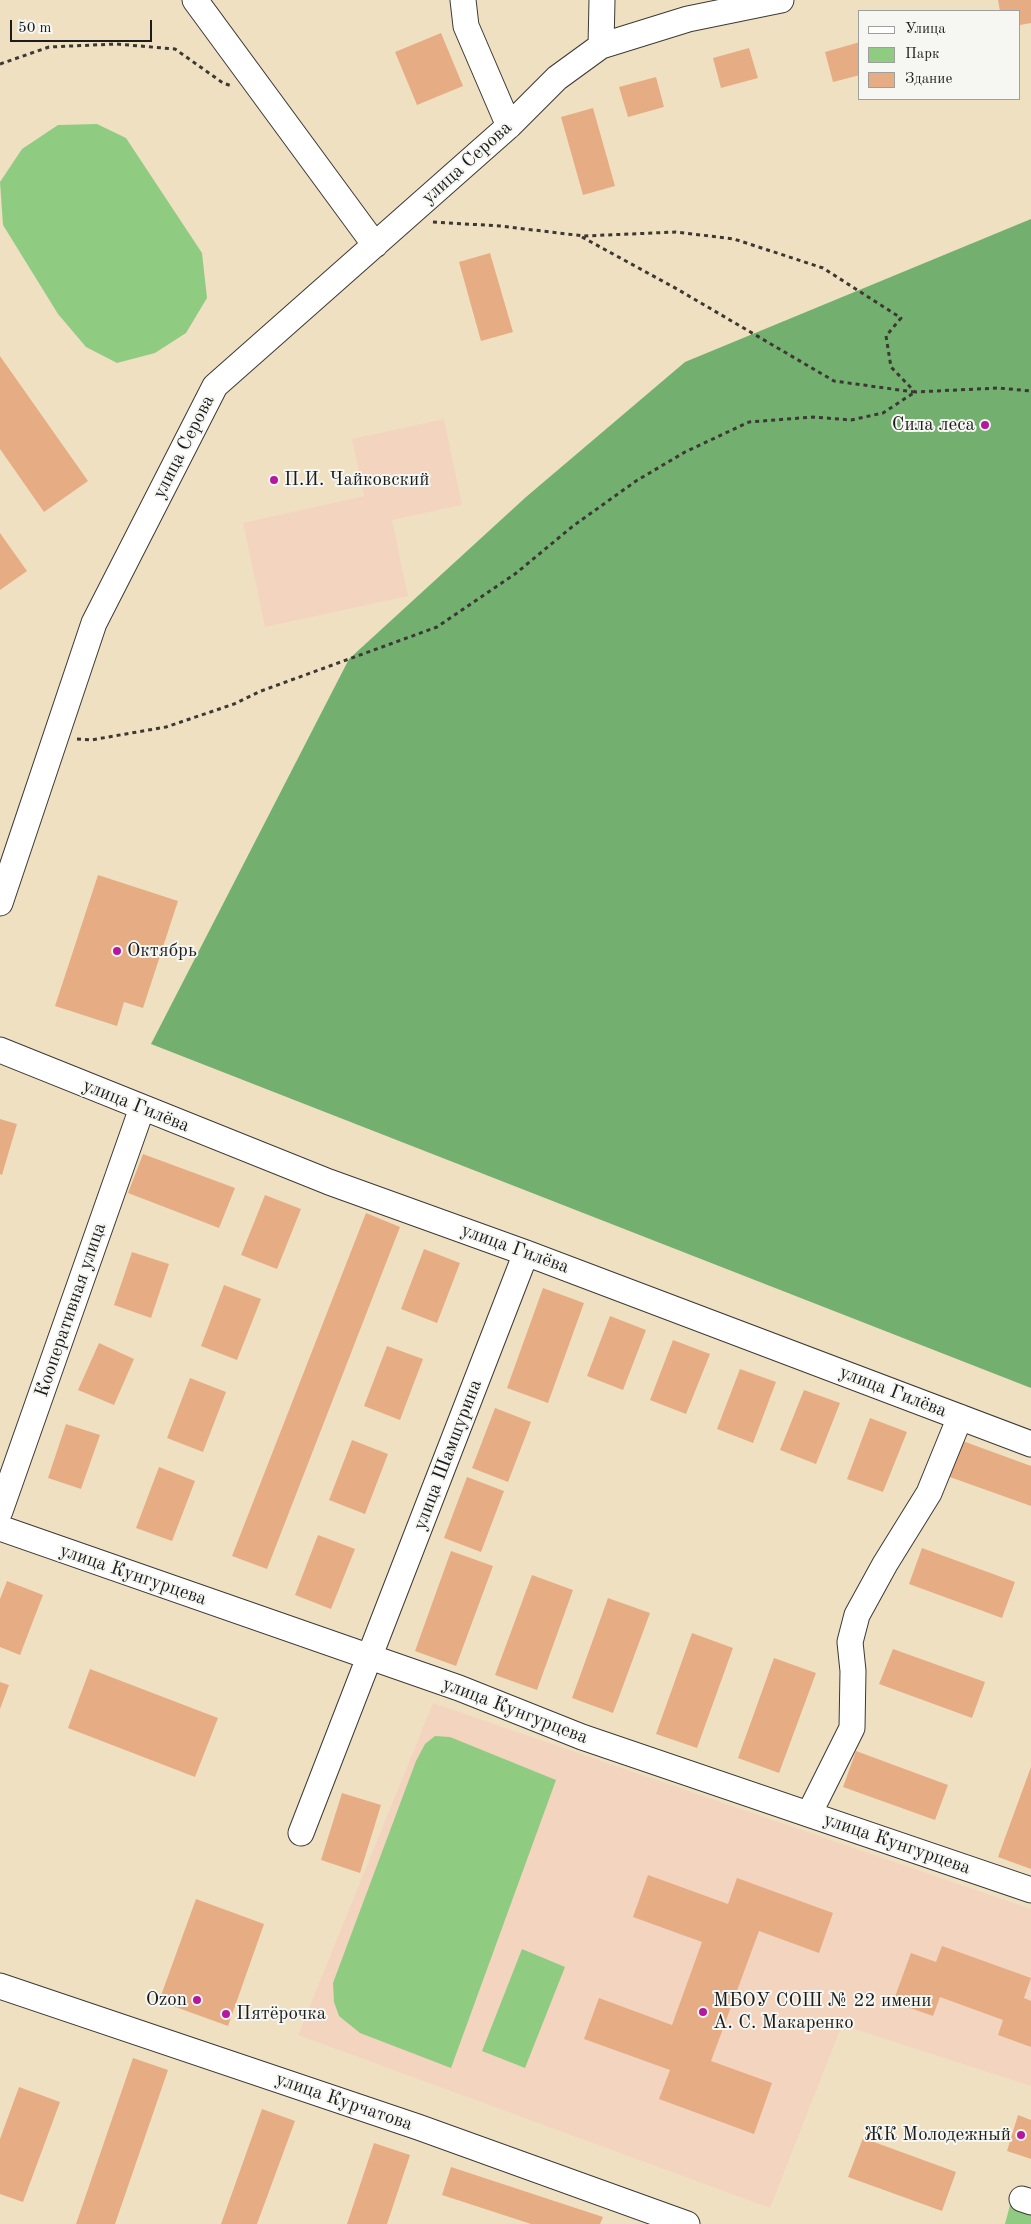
<!DOCTYPE html>
<html>
<head>
<meta charset="utf-8">
<style>
  body { margin:0 }
  #map { position:relative; width:1031px; height:2224px; overflow:hidden; background:#f0e0c2; font-family:"Old Standard TT",serif }
  canvas { display:block }
  .legend { position:absolute; left:858px; top:10px; width:162px; height:90px; box-sizing:border-box; background:#f6f6f2; border:1px solid #9f9f9c; margin:0; padding:6px 9px; list-style:none; font-size:15px; color:#1c1c1c }
  .legend li { display:flex; align-items:center; gap:10px; height:25px }
  .legend b { width:25px; border:1px solid #9f9f9c }
  .scale { position:absolute; left:10px; top:20px; width:142px; height:22px; box-sizing:border-box; border:2px solid #1c1c1c; border-top:0; padding-left:6px; font-size:15px; line-height:18px; white-space:nowrap; color:#1c1c1c; -webkit-text-stroke:4px #f6f6f2; paint-order:stroke }
</style>
</head>
<body>
<div id="map">
<canvas width="1031" height="2224"></canvas>
<ul class="legend">
<li><b style="height:6px;background:#fff"></b>Улица</li>
<li><b style="height:14px;background:#8fcc82"></b>Парк</li>
<li><b style="height:14px;background:#e6ad84"></b>Здание</li>
</ul>
<div class="scale">50 m</div>
</div>
<script>
const g = document.querySelector('canvas').getContext('2d');
g.lineJoin = 'round';
function fillPath(path, color) { g.fillStyle = color; g.fill(path, 'evenodd'); }
const poly = rows => new Path2D(rows.map(r => 'M' + r).join(''));
function strokePath(path, color, width, dash) { g.strokeStyle = color; g.lineWidth = width; g.lineCap = dash ? 'butt' : 'round'; g.setLineDash(dash || []); g.stroke(path); }
function label(font, color, halo, rows, align = 'center') {
  g.font = font + ' "Old Standard TT",serif'; g.lineWidth = 4; g.setLineDash([]); g.textBaseline = 'middle'; g.strokeStyle = halo; g.fillStyle = color; for (const [text, x, y, turn = 0] of rows) {
    g.save(); g.translate(x, y); g.rotate((+turn || 0) * Math.PI / 180); g.textAlign = isNaN(turn) ? turn : align; if (halo) g.strokeText(text, 0, 0); g.fillText(text, 0, 0); g.restore();
  }
}
fillPath(poly([
  [444,419,462,505,392,520,408,596,265,627,243,523,364,496,352,439],
  [433,1703,1031,1909,1031,2086,842,2025,770,2208,298,2035]
]), '#f3d4bf');
fillPath(poly([
  [97,124,126,138,202,253,207,298,186,333,155,353,117,363,86,347,58,314,3,225,0,182,22,149,58,125],
  [435,1736,450,1737,556,1780,451,2068,360,2033,339,2016,334,2002,333,1983,416,1761,425,1744],
  [522,1949,565,1967,525,2068,482,2051],
  [1010,2205,1031,2212,1031,2224,1005,2224]
]), '#8fcc82');
fillPath(poly([
  [1031,219,1031,1388,151,1044,349,659,526,497,685,362]
]), '#73b070');
fillPath(poly([
  [998,0,1031,0,1031,23,1020,25,1020,11,1000,11],
  [441,33,463,86,417,105,395,52],
  [860,42,860,75,833,82,825,52],
  [749,48,758,78,721,88,713,58],
  [656,77,664,107,628,117,619,87],
  [593,108,615,186,583,195,561,117],
  [490,253,513,332,481,341,459,262],
  [0,356,88,481,44,512,0,449],
  [0,533,27,571,0,590],
  [98,875,178,901,143,1008,124,1002,117,1026,55,1006],
  [0,1119,17,1124,2,1175,0,1174],
  [143,1154,235,1188,219,1228,128,1193],
  [265,1195,301,1209,277,1269,241,1255],
  [366,1213,400,1227,267,1569,232,1556],
  [424,1249,460,1263,437,1323,401,1309],
  [132,1252,169,1264,151,1318,114,1305],
  [224,1285,261,1299,237,1360,201,1346],
  [543,1288,584,1303,548,1403,507,1388],
  [610,1316,646,1330,623,1390,587,1376],
  [673,1340,710,1354,686,1414,650,1400],
  [99,1343,134,1359,114,1405,78,1390],
  [387,1346,423,1359,400,1420,364,1406],
  [740,1369,776,1382,753,1443,717,1429],
  [190,1378,226,1392,203,1452,167,1438],
  [804,1390,840,1403,816,1464,780,1450],
  [495,1408,531,1422,508,1482,472,1468],
  [870,1418,907,1432,883,1492,847,1479],
  [66,1424,100,1435,81,1489,48,1478],
  [352,1440,388,1454,365,1514,329,1500],
  [960,1440,1031,1466,1031,1506,947,1476],
  [159,1467,195,1481,172,1541,136,1528],
  [467,1477,504,1491,481,1552,444,1538],
  [318,1535,355,1549,331,1609,295,1595],
  [922,1548,1015,1582,1002,1618,909,1584],
  [451,1551,493,1566,456,1666,415,1651],
  [532,1575,573,1590,537,1690,495,1675],
  [7,1581,43,1595,20,1655,0,1647,0,1599],
  [608,1598,650,1613,613,1713,572,1698],
  [692,1633,733,1648,697,1748,656,1734],
  [893,1649,985,1682,972,1718,879,1684],
  [774,1658,816,1673,779,1773,738,1758],
  [90,1669,218,1718,195,1777,68,1728],
  [0,1682,9,1685,0,1709],
  [856,1751,948,1785,935,1820,843,1787],
  [1031,1767,1031,1869,998,1857],
  [342,1793,381,1805,360,1873,321,1860],
  [648,1875,728,1904,737,1878,833,1913,819,1953,759,1931,711,2061,772,2083,754,2134,659,2099,670,2070,584,2039,599,1998,672,2025,702,1942,633,1917],
  [196,1899,264,1924,228,2026,159,2001],
  [942,1946,1031,1978,1024,1998,1031,2001,1031,2047,998,2035,1003,2020,940,1997,933,2016,893,2002,911,1953,936,1962],
  [133,2058,168,2070,115,2224,76,2224],
  [19,2087,60,2102,23,2202,0,2194,0,2139],
  [262,2109,295,2121,257,2224,221,2224],
  [1018,2115,1031,2120,1031,2159,1007,2151],
  [863,2138,956,2172,942,2211,848,2177],
  [374,2143,410,2155,387,2224,347,2224],
  [451,2167,603,2217,600,2224,531,2224,442,2195]
]), '#e6ad84');
const minor = poly([
  [195,0,375,245],
  [463,0,466,26,509,126],
  [601,46,602,0],
  [0,903,94,623,215,386,509,126,557,78,601,46,688,19,781,0],
  [0,1050,329,1182,526,1253,1031,1444],
  [0,1511,142,1108],
  [0,1528,459,1688,582,1737,1031,1890],
  [809,1814,852,1728,853,1671,850,1642,857,1615,885,1564,929,1493,960,1417],
  [301,1833,526,1253],
  [0,1986,418,2127,687,2224],
  [1022,2199,1031,2202]
]);
strokePath(minor, '#3c3935', 27);
strokePath(poly([
  [0,64,49,47,116,44,175,49,223,83,232,86],
  [433,222,500,226,584,236,676,232,734,239,823,268,901,318,886,336,891,367,915,392,998,388,1031,391],
  [582,237,677,289,834,381,914,392],
  [77,739,91,740,166,727,234,704,261,691,437,627,515,574,573,526,636,481,685,452,749,422,813,417,851,420,883,413,915,392]
]), '#3c3935', 3, [4, 4]);
strokePath(minor, '#fff', 25);
for (const [x, y, r, color] of [
  [985,425,5,"#b5179e"],
  [274,480,5,"#b5179e"],
  [117,951,5,"#b5179e"],
  [197,2000,5,"#b5179e"],
  [703,2012,5,"#b5179e"],
  [226,2014,5,"#b5179e"],
  [1021,2135,5,"#b5179e"]
]) { const dot = new Path2D(); dot.arc(x, y, r, 0, 2 * Math.PI); g.fillStyle = color; g.fill(dot); strokePath(dot, '#f6f6f2', 2); }
label('19px', '#1c1c1c', '#f6f6f2', [
  ["улица Серова",467,163,-42],
  ["улица Серова",184,447,-63],
  ["улица Гилёва",136,1106,22],
  ["улица Гилёва",515,1249,20],
  ["Кооперативная улица",71,1310,-71],
  ["улица Гилёва",893,1392,21],
  ["улица Шамшурина",448,1455,-69],
  ["улица Кунгурцева",133,1575,19],
  ["улица Кунгурцева",515,1711,21],
  ["улица Кунгурцева",897,1844,19],
  ["улица Курчатова",344,2102,19]
]);
label('19px', '#1c1c1c', '#f6f6f2', [
  ["Сила леса",975,425,"right"],
  ["П.И. Чайковский",284,480],
  ["Октябрь",127,951],
  ["Ozon",187,2000,"right"],
  ["МБОУ СОШ № 22 имени",713,2001],
  ["А. С. Макаренко",713,2023],
  ["Пятёрочка",236,2014],
  ["ЖК Молодежный",1011,2135,"right"]
], 'left');
</script>
</body>
</html>
